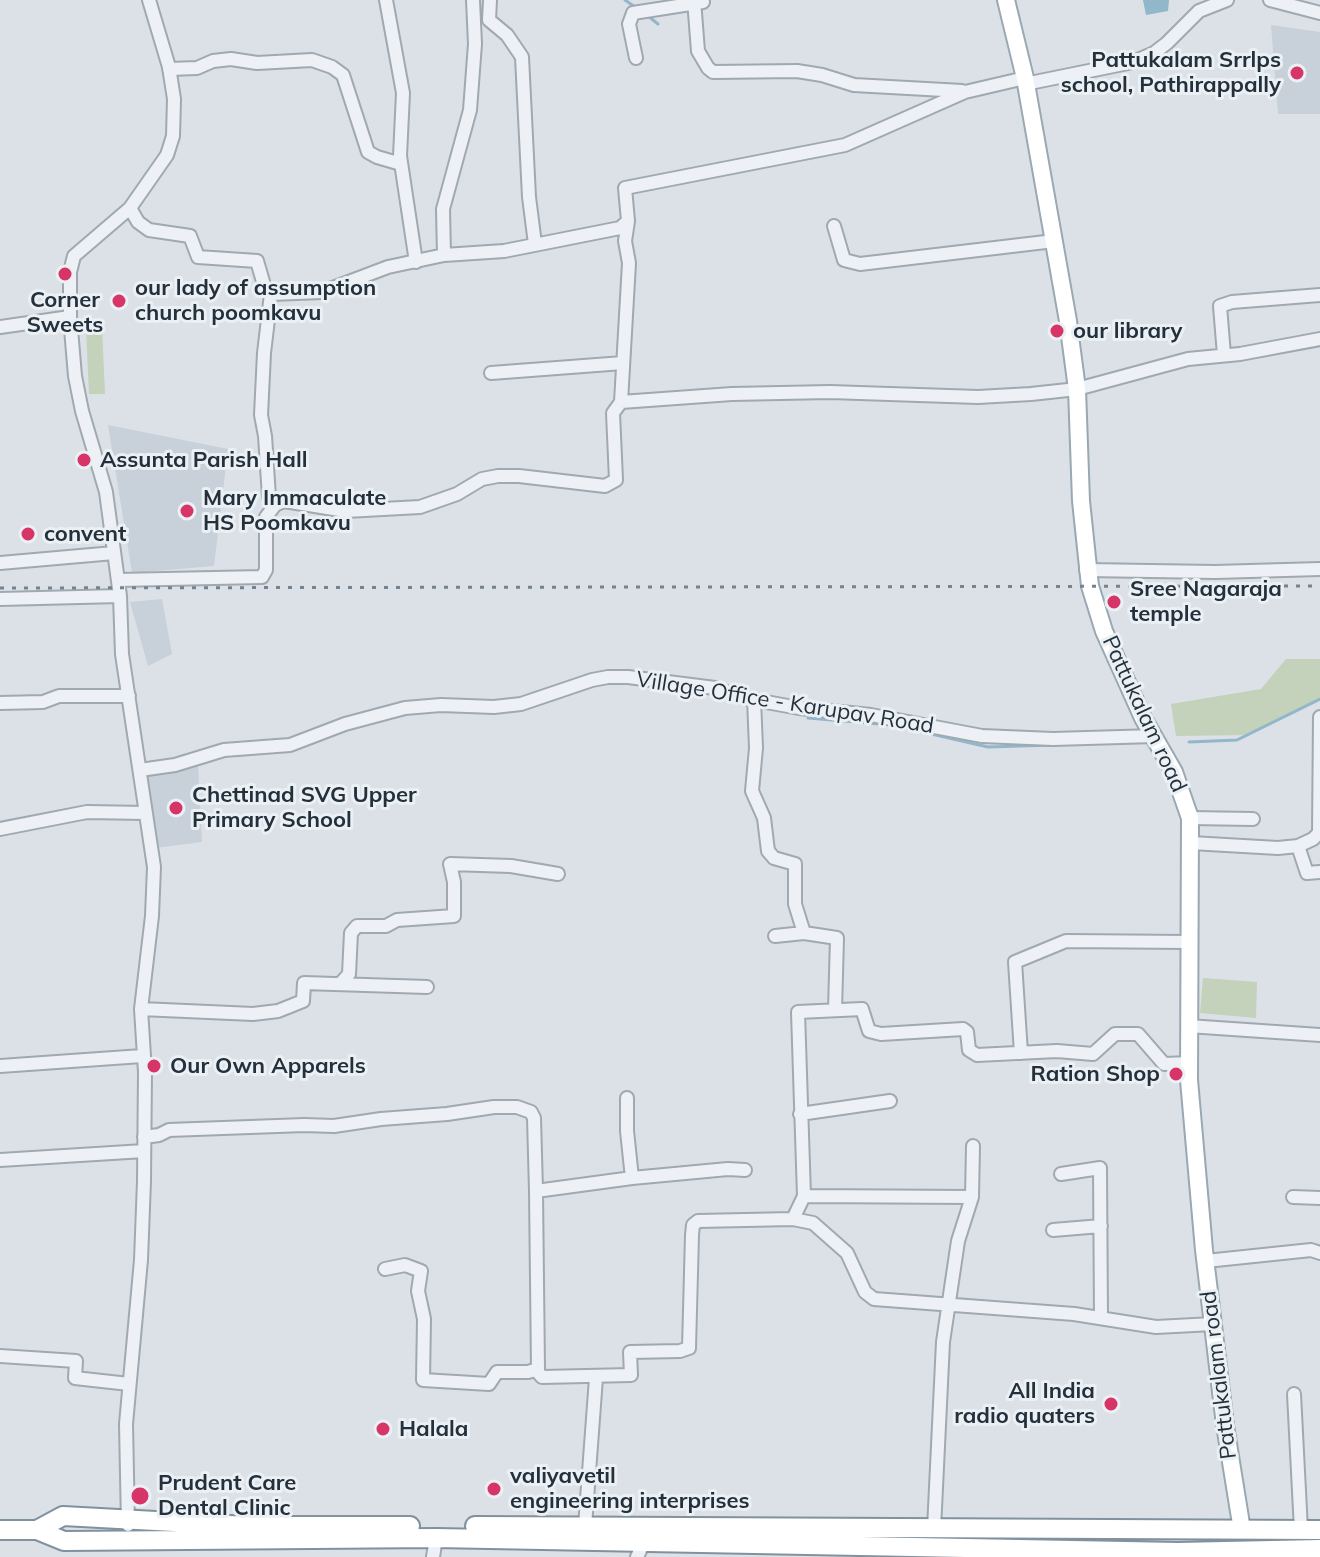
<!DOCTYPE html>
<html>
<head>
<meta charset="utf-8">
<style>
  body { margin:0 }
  canvas { display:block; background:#dbe1e6 }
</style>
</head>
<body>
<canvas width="1320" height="1557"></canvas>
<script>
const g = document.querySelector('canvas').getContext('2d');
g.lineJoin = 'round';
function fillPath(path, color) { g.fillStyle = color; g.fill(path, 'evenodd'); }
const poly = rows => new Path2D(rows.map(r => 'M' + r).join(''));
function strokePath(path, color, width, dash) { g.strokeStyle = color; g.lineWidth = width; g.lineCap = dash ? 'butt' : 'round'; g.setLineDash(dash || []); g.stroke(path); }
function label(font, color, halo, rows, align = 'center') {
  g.font = font + ' Mulish,sans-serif'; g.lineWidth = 6; g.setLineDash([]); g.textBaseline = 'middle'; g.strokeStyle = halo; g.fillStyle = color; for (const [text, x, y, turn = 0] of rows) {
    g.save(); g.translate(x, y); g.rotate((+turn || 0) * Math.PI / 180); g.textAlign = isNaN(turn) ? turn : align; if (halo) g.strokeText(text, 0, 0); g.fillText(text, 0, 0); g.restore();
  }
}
fillPath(poly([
  [1271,25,1320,32,1320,114,1278,114],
  [108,425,228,449,214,566,132,573],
  [162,599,172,654,148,666,130,602],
  [198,765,202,842,155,848,147,775]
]), '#c8d1d9');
fillPath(poly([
  [102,326,105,394,89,394,86,327],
  [1286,659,1320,659,1320,698,1250,735,1176,736,1171,704,1261,689],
  [1203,978,1257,982,1256,1018,1200,1013]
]), '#c4d1bb');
fillPath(poly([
  [1143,0,1169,0,1168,11,1146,15]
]), '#92b6ca');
strokePath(poly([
  [625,0,635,7],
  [648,16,658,24],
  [808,718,892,725,988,747,1055,745],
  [1189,742,1237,740,1320,699]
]), '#92b6ca', 3);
const minor = poly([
  [386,0,403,93,400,156,416,262],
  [490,0,489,20,507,35,522,57,529,197,535,244],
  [694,0,698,51,708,68,713,72,797,71,822,75,854,85,962,91],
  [1270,0,1320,13],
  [636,58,629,24,633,13,703,2],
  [169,69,197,68,213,61,231,59,257,63,312,60,332,67,343,75,368,152,377,157,401,164],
  [1025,84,1133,62,1154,53,1167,43,1199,11,1227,0],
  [130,208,138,222,149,230,190,236,198,257,257,261,264,285,271,294,322,292,388,267,444,255,504,251,620,228,628,221,625,188,845,145,965,92,1025,78],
  [834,226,844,260,860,264,1054,241],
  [444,255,443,209,470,110,475,44,473,0],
  [271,294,264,353,261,415,265,436,269,497,275,505],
  [0,327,70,317],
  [1224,355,1220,306,1232,302,1320,295],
  [491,373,623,363],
  [621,402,732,394,830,392,978,397,1031,394,1077,389,1188,359,1240,354,1320,339],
  [0,563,114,553],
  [1086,570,1215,572,1320,569],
  [118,580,262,577,266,570,266,517,275,505,284,501,346,511,420,507,457,494,482,479,498,476,519,476,605,486,616,480,613,413,621,402,629,263,625,241,628,221],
  [0,599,120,596],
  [754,699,756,748,752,791,764,818,768,851,774,858,795,864,795,904,804,933,837,938,835,1010],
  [0,703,43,702,59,696,129,696],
  [140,770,175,765,224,750,290,745,345,724,405,708,441,705,494,707,521,704,592,680,608,677,628,677,715,688,744,698,799,708,871,715,982,736,1053,739,1155,736],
  [1190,818,1253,819],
  [0,829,87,812,145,813],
  [1191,843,1278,848,1298,846,1313,839,1319,833,1320,717],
  [1298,846,1307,873,1320,872],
  [775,936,804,933],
  [340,984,349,974,351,933,357,926,386,926,397,920,454,916,454,882,450,864,511,866,558,874],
  [141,1009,253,1014,278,1011,303,1001,304,983,427,987],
  [1188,1026,1320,1035],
  [1021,1053,1015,962,1066,941,1189,942],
  [0,1066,142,1056],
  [627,1098,627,1131,632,1178],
  [800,1114,890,1101],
  [144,1137,159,1135,169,1130,304,1125,334,1126,381,1119,447,1114,494,1107,517,1107,531,1112,534,1118,536,1191,538,1369,528,1372,497,1372,489,1384,423,1380,424,1319,418,1291,421,1271,405,1265,385,1269],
  [0,1160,144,1151],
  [1061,1174,1100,1168,1101,1318],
  [536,1191,632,1178,728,1169,745,1170],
  [804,1196,798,1012,862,1009,869,1031,881,1034,963,1029,967,1032,969,1050,977,1055,1057,1051,1093,1054,1115,1034,1138,1034,1164,1064,1189,1063],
  [972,1197,973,1146],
  [1293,1197,1320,1198],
  [793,1219,804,1196,972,1197,958,1241,943,1342,934,1529],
  [1053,1230,1101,1226],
  [1206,1261,1311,1250,1320,1253],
  [0,1356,76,1361,75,1378,129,1384],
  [536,1370,542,1377,631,1375,630,1352,680,1351,689,1348,692,1235,693,1225,698,1221,793,1219,813,1223,847,1253,865,1292,874,1299,1074,1314,1156,1327,1213,1324],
  [1294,1394,1301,1530],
  [128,1525,126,1424,141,1260,144,1181,145,1072,141,1009,152,916,154,867,122,654,120,596,106,492,82,411,75,376,70,317,70,272,74,256,130,208,167,155,173,136,174,99,169,67,149,0],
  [585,1526,596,1378],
  [433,1557,436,1538],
  [637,1557,645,1540]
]);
const major = poly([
  [1006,0,1025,78,1068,321,1077,389,1081,501,1090,586,1104,631,1143,718,1174,772,1190,818,1189,1080,1204,1250,1225,1425,1242,1530]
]);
const highway = poly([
  [475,1526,1320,1530],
  [0,1530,37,1530,64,1541,436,1538,1178,1552,1320,1549],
  [37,1530,63,1516,248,1526,410,1526]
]);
strokePath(minor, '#a0a9b0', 16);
strokePath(major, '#99a8b3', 20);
strokePath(highway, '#81919e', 22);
strokePath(minor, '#edf1f5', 12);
strokePath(major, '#fff', 16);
strokePath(highway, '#fff', 18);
strokePath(poly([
  [0,588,1320,586]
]), '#738391', 3, [4, 8]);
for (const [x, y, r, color] of [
  [1297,73,8,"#d73467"],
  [65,274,8,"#d73467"],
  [119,301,8,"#d73467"],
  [1057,331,8,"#d73467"],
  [84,460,8,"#d73467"],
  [187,511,8,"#d73467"],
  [28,534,8,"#d73467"],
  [1114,602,8,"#d73467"],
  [176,808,8,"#d73467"],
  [154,1066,8,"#d73467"],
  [1176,1074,8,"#d73467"],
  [1111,1404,8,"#d73467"],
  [383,1429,8,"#d73467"],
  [494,1489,8,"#d73467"],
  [140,1496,10,"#d73467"]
]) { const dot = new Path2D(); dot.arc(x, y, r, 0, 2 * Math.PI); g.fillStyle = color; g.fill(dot); strokePath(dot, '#eaf0f4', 3); }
label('bold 22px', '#24313d', '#eaf0f4', [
  ["Pattukalam Srrlps",1281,60,"right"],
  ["school, Pathirappally",1281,85,"right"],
  ["our lady of assumption",135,288],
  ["church poomkavu",135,313],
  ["Corner",65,300,"center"],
  ["Sweets",65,325,"center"],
  ["our library",1073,331],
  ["Assunta Parish Hall",100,460],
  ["Mary Immaculate",203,498],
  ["HS Poomkavu",203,523],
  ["convent",44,534],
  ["Sree Nagaraja",1130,589],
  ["temple",1130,614],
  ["Chettinad SVG Upper",192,795],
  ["Primary School",192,820],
  ["Our Own Apparels",170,1066],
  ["Ration Shop",1160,1074,"right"],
  ["All India",1095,1391,"right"],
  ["radio quaters",1095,1416,"right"],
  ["Halala",399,1429],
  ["valiyavetil",510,1476],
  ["engineering interprises",510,1501],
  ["Prudent Care",158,1483],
  ["Dental Clinic",158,1508]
], 'left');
label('22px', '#24313d', '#eaf0f4', [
  ["Village Office - Karupav Road",785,703,9],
  ["Pattukalam road",1144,714,65],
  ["Pattukalam road",1219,1375,-97]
]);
</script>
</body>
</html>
